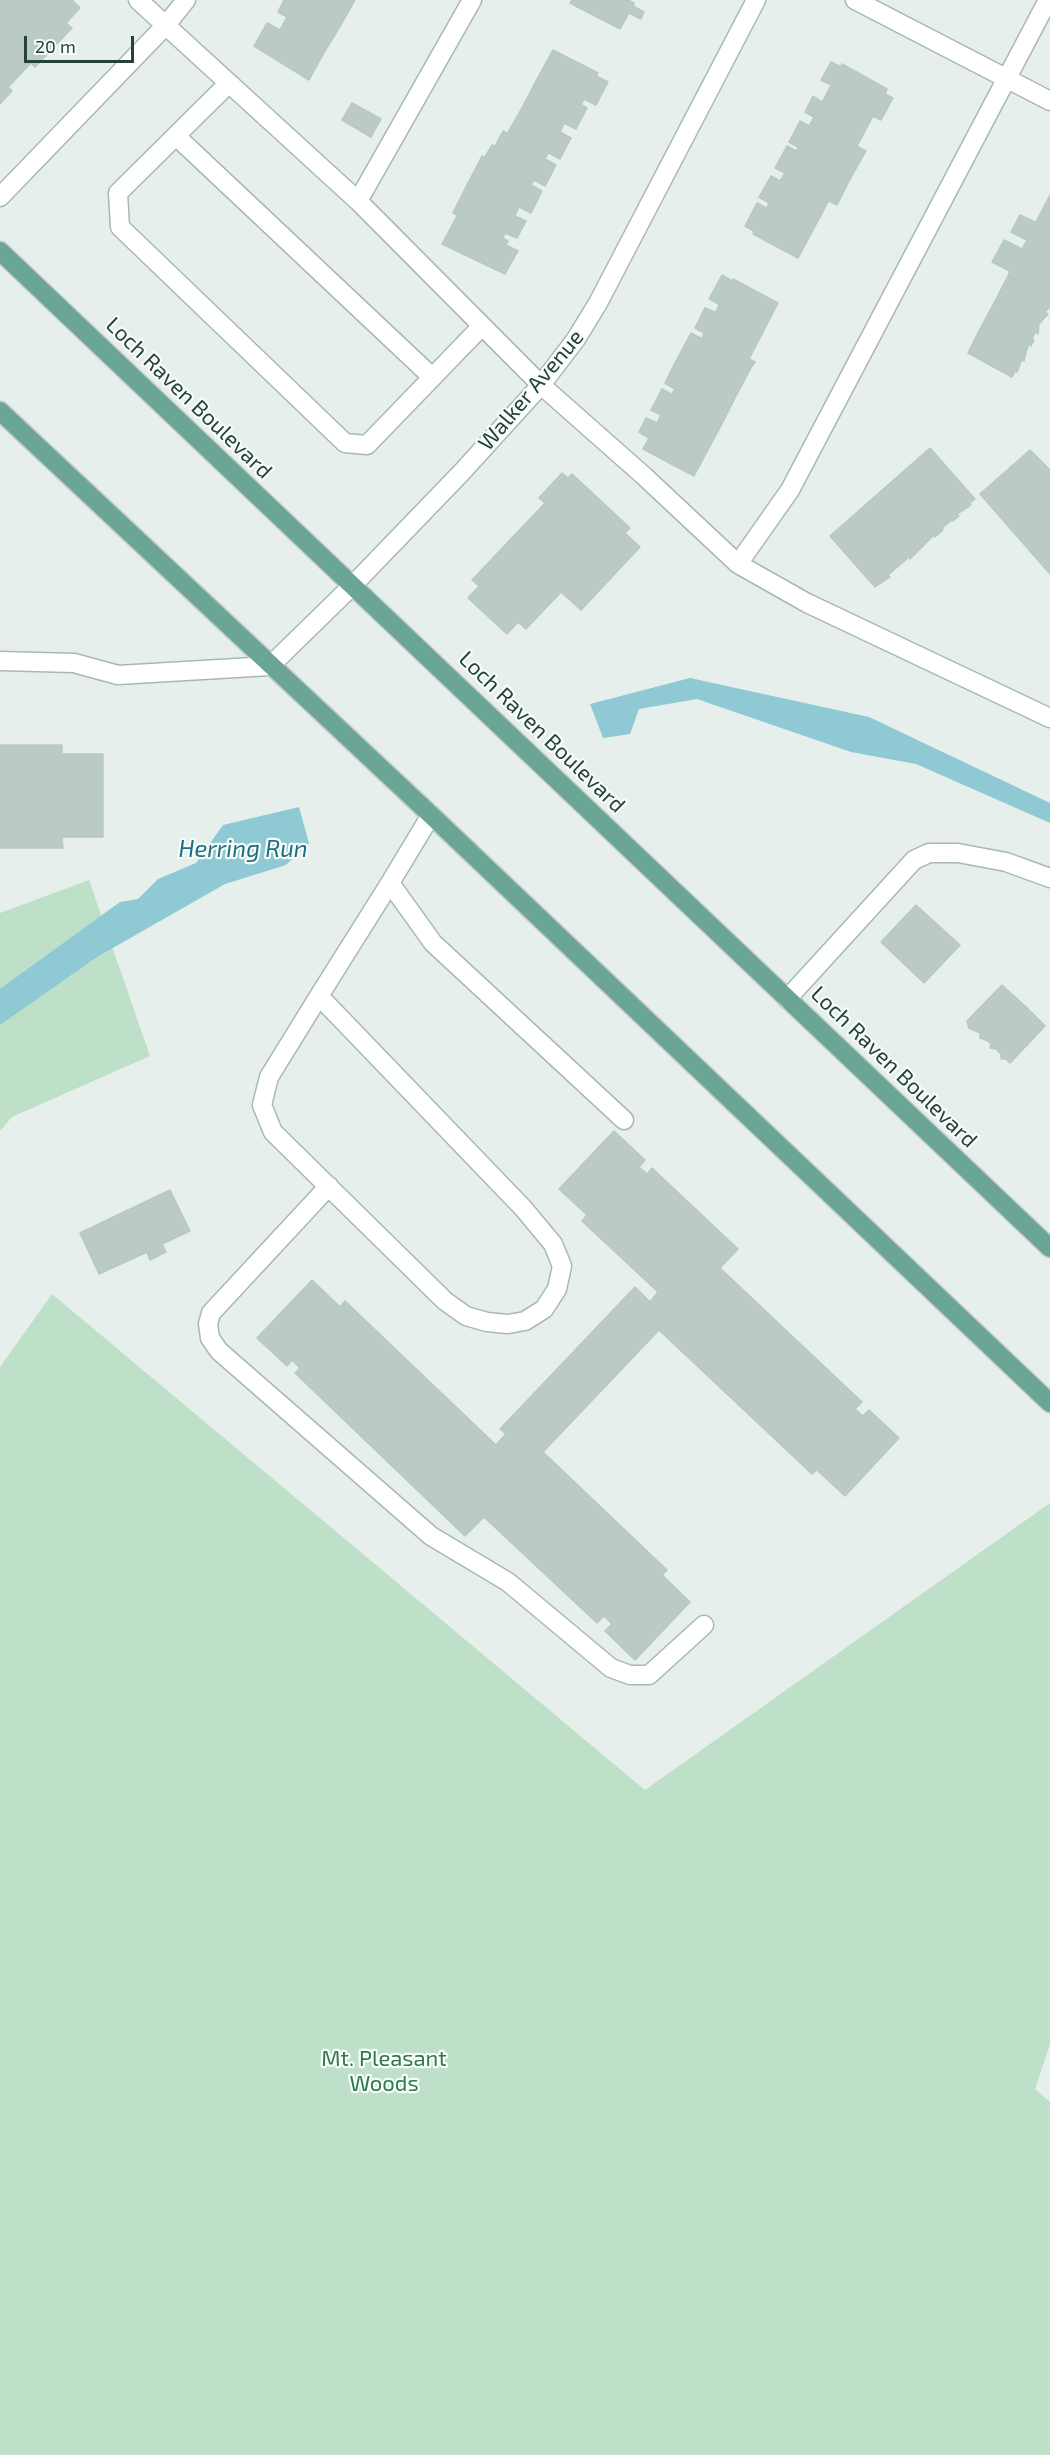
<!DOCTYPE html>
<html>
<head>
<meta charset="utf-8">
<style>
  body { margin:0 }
  #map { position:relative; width:1050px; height:2455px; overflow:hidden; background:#e6efeb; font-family:"Exo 2",sans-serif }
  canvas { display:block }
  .scale { position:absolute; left:24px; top:36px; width:110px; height:27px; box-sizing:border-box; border:3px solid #24423a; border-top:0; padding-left:8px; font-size:18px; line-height:21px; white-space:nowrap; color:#24423a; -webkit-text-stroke:4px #f7fbf9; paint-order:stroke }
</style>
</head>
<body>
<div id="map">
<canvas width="1050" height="2455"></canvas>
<div class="scale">20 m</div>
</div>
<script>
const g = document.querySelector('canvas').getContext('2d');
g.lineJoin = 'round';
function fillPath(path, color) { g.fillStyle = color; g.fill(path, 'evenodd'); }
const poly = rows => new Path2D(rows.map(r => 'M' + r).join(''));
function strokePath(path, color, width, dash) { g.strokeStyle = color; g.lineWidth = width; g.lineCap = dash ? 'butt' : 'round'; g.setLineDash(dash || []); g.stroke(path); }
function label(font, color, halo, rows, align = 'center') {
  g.font = font + ' "Exo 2",sans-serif'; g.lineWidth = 4.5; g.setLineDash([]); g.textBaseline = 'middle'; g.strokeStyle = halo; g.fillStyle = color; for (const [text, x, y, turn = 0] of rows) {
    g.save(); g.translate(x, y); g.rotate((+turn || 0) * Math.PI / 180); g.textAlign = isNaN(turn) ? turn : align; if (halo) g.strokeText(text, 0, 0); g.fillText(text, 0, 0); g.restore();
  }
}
fillPath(poly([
  [89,880,150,1056,12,1117,0,1131,0,913],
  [52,1294,645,1790,1050,1503,1050,2044,1035,2089,1050,2102,1050,2455,0,2455,0,1367]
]), '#bfe0c8');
fillPath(poly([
  [690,678,869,717,1050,803,1050,823,916,764,851,752,697,699,639,709,630,734,603,738,590,704],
  [299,807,309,843,286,865,225,884,97,957,0,1025,0,989,120,902,138,899,158,879,196,863,223,825]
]), '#8ec9d4');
const building = poly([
  [0,0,72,0,80,8,66,23,72,28,35,67,31,63,8,87,12,91,0,104,0,0],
  [284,0,303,0,342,23,325,51,282,26,287,17,278,12,284,0],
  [303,0,355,0,342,23,303,0],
  [572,0,628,0,634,3,633,6,644,12,641,19,629,13,620,29,570,3,572,0],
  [267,23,280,30,282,26,325,51,309,80,254,46,267,23],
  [553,50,598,73,596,76,608,82,596,105,584,99,582,103,576,101,537,79,553,50],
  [831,62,841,67,842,64,887,89,885,94,893,98,881,120,873,116,872,118,826,95,831,85,821,80,831,62],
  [537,79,587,108,576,129,564,123,562,128,523,106,537,79],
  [826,95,872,118,857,146,811,123,814,117,805,112,813,96,822,102,826,95],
  [352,103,381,119,371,137,342,120,352,103],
  [523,106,562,128,560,132,571,138,560,159,549,153,547,155,507,134,523,106],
  [800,121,809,126,811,123,866,151,849,181,796,152,798,147,789,142,800,121],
  [503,131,547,155,545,159,556,165,545,186,534,180,532,183,485,157,492,145,495,146,503,131],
  [787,146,849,181,837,205,782,178,785,173,775,168,787,146],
  [482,156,532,183,531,185,542,191,531,213,519,207,517,211,467,185,482,156],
  [771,176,780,181,782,178,828,202,812,232,767,208,769,203,759,197,771,176],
  [467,185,517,211,515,216,526,221,517,238,505,233,503,238,453,213,467,185],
  [1050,195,1050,229,1036,222,1050,195],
  [757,203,812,232,798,258,753,234,754,231,745,226,757,203],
  [1020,215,1050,229,1050,263,1022,249,1027,240,1011,232,1020,215],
  [457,216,508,241,506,245,518,251,505,274,442,244,457,216],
  [1004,240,1050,263,1050,298,1008,276,1010,271,992,262,1004,240],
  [722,275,732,281,733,279,778,303,762,334,717,310,719,304,709,299,722,275],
  [1008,276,1050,298,1050,307,1045,312,1048,314,1039,324,995,301,1008,276],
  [995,301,1039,324,1038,334,1035,332,1032,339,1034,340,1031,346,1029,344,1026,352,980,329,995,301],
  [705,308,715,312,717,310,762,334,749,359,755,362,752,366,702,339,704,333,695,328,705,308],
  [980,329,1026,352,1024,361,1022,359,1017,372,1015,371,1012,377,968,353,980,329],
  [691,333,752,366,737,394,676,361,691,333],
  [676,361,737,394,723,422,672,394,675,389,665,383,676,361],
  [662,389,723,422,710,446,659,419,661,415,651,410,662,389],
  [646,418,657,423,659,419,710,446,694,476,643,449,649,438,639,432,646,418],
  [930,448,975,499,970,503,971,505,957,514,959,516,953,521,952,520,942,528,943,530,935,537,934,535,910,559,909,557,888,575,890,577,875,587,830,536,930,448],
  [1030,450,1050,470,1050,574,980,494,1030,450],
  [562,473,568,478,572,474,630,528,625,533,640,547,581,610,561,592,526,629,518,622,507,634,468,598,479,586,472,580,545,503,539,498,562,473],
  [0,745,62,745,62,754,103,754,103,837,62,837,63,848,0,848,0,745],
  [916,905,938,925,903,963,881,942,916,905],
  [938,925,960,945,924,983,903,963,938,925],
  [1002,985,1025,1006,988,1041,980,1038,980,1033,969,1028,967,1021,1002,985],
  [1025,1006,1045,1026,1010,1063,1006,1059,1001,1059,1001,1054,996,1049,990,1048,991,1044,988,1041,1025,1006],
  [614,1131,645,1160,639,1167,647,1174,652,1168,738,1249,720,1268,862,1402,855,1409,863,1416,869,1410,899,1438,845,1496,817,1470,812,1474,659,1330,543,1452,667,1570,662,1575,690,1602,635,1660,605,1631,612,1624,604,1616,597,1623,484,1517,465,1536,295,1373,300,1368,292,1360,287,1366,257,1338,312,1280,340,1307,345,1301,496,1445,506,1434,500,1429,635,1287,650,1302,658,1292,582,1221,587,1215,559,1189,614,1131],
  [170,1190,190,1231,162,1244,166,1252,150,1260,147,1252,99,1274,80,1233,170,1190]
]);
fillPath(building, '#bbcac4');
strokePath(building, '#b8c9c2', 1.5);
const minor = poly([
  [138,0,358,201,541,385,644,476,738,564,807,603,1050,718],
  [855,0,1050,101],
  [229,83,118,193,120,227,345,443,367,445,481,327],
  [176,136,432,377],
  [0,197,166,25,186,0],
  [358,201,472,0],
  [738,564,790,490,1048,0],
  [0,661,74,663,118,675,270,666,352,586,461,473,541,385,576,339,598,303,756,0],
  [390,883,433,943,624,1120],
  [319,996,523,1208,553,1244,562,1266,557,1289,544,1309,525,1321,508,1324,487,1322,466,1316,445,1301,273,1132,262,1105,269,1077,319,996,390,883,431,815],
  [787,999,914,860,929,853,958,853,1006,862,1050,878],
  [329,1186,211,1313,208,1324,210,1338,219,1351,431,1536,508,1582,611,1668,630,1675,649,1675,704,1625]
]);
const major = poly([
  [0,251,1050,1248],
  [0,411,431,815,1050,1403]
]);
strokePath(minor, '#a8b8b2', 21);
strokePath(major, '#c2cac8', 21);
strokePath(minor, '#fff', 18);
strokePath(major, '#6aa596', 18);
label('22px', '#24423a', '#f7fbf9', [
  ["Walker Avenue",531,390,-50],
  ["Loch Raven Boulevard",189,398,44],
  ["Loch Raven Boulevard",542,732,44],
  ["Loch Raven Boulevard",894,1067,44]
]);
label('22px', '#2d7a4b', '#f7fbf9', [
  ["Mt. Pleasant",384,2059],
  ["Woods",384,2084]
]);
label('italic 24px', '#1c6f80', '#f7fbf9', [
  ["Herring Run",243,849]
]);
</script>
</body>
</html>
